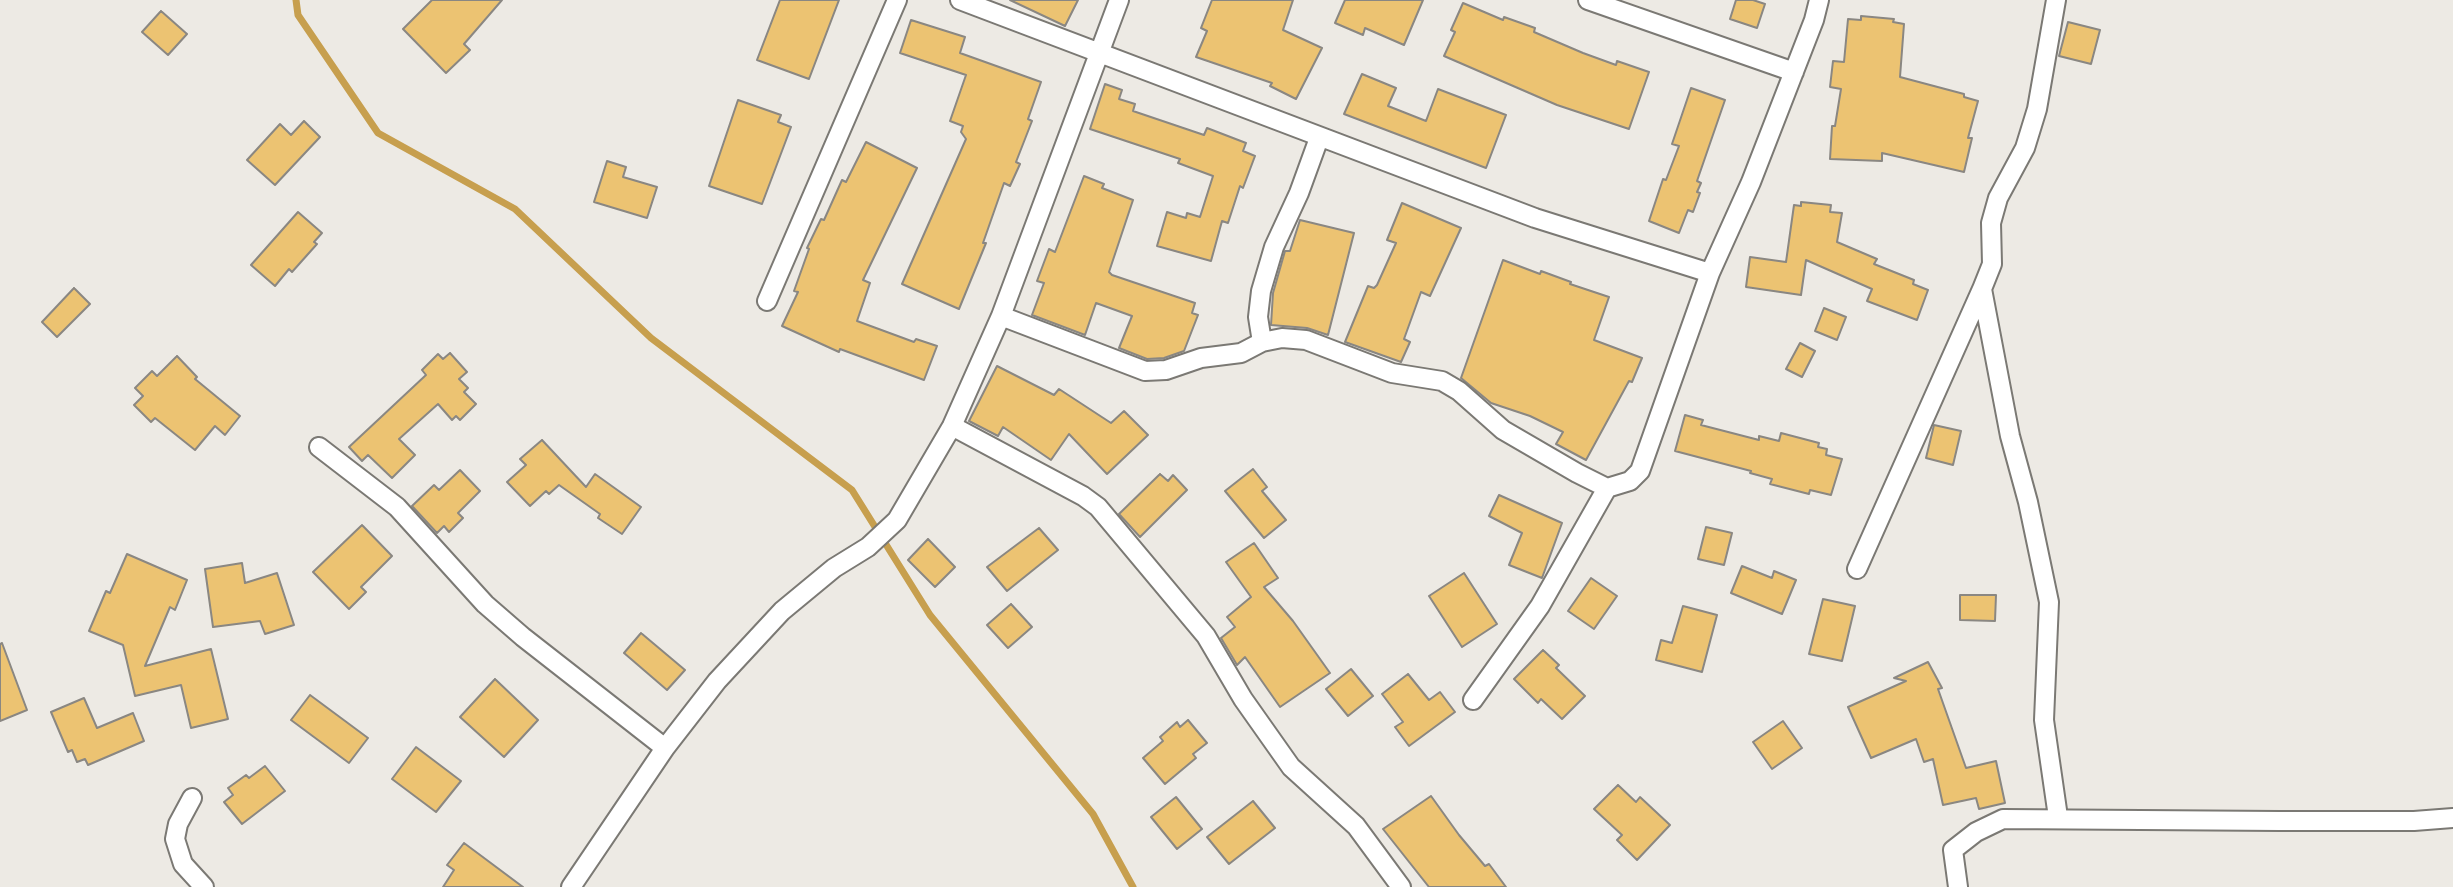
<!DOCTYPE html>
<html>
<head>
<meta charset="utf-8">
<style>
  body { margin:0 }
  canvas { display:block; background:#edeae4 }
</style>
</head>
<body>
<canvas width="2453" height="887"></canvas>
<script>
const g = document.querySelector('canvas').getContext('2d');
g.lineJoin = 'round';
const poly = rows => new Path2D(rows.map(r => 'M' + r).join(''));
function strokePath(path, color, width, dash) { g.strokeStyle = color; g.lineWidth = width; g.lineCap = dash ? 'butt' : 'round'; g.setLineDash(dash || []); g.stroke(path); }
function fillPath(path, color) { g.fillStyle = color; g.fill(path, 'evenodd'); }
strokePath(poly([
  [296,0,298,15,378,133,515,209,651,338,852,490,930,615,1093,814,1133,887]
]), '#c79f4e', 7);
const building = poly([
  [432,0,502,0,464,44,470,50,446,73,403,29,432,0],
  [780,0,839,0,809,79,757,60,780,0],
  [1010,0,1078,0,1065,26,1010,0],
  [1212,0,1293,0,1283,30,1322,48,1296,99,1270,86,1272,83,1196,57,1207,31,1201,28,1212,0],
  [1345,0,1423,0,1404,45,1365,28,1363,35,1335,23,1345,0],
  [1736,0,1753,0,1765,4,1757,28,1730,19,1736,0],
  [1463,3,1503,20,1504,17,1535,28,1534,32,1583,53,1616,65,1617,61,1649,72,1629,129,1557,105,1444,56,1455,32,1451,30,1463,3],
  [161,11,187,34,168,55,142,32,161,11],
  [1861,16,1894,19,1893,22,1904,24,1900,77,1964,94,1964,97,1978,101,1968,138,1972,138,1964,172,1882,153,1882,161,1830,159,1832,126,1835,126,1841,89,1830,87,1833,61,1844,62,1848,19,1861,20,1861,16],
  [911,20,965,37,960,53,1041,82,1028,119,1032,121,1016,162,1020,164,1010,186,1004,183,983,243,986,243,959,309,902,284,966,139,961,132,963,126,950,121,966,75,900,53,911,20],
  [2068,22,2100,30,2091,64,2059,56,2068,22],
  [1362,74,1396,88,1388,106,1426,121,1438,89,1506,115,1486,168,1344,114,1362,74],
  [1105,84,1122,90,1119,99,1135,104,1133,111,1204,135,1207,128,1246,143,1243,151,1255,156,1243,188,1240,186,1228,223,1222,221,1211,261,1157,246,1167,212,1186,218,1187,213,1200,217,1213,176,1178,163,1180,159,1090,129,1105,84],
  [1691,88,1725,100,1697,181,1701,183,1697,192,1700,193,1693,212,1688,210,1679,233,1649,221,1663,179,1666,180,1679,146,1672,144,1691,88],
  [738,100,781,115,778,122,791,127,762,204,709,186,738,100],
  [304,121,320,137,275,185,247,160,280,124,291,135,304,121],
  [866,142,917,168,863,280,870,283,857,321,914,342,916,339,937,346,924,380,840,349,839,352,782,326,798,292,794,291,809,249,807,248,821,219,824,220,842,180,846,182,866,142],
  [607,161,626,167,623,177,657,187,647,218,594,202,607,161],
  [1084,176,1104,184,1102,188,1133,200,1109,272,1112,275,1195,303,1192,313,1198,315,1184,351,1164,358,1147,359,1119,348,1132,316,1096,303,1085,335,1032,315,1044,283,1037,281,1049,249,1055,252,1084,176],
  [1801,202,1831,205,1830,212,1842,213,1837,242,1877,259,1874,264,1914,280,1913,284,1928,290,1917,320,1867,301,1872,289,1806,260,1801,295,1746,287,1750,257,1786,262,1794,205,1801,206,1801,202],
  [1402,203,1461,228,1430,296,1421,292,1404,339,1410,342,1401,362,1345,342,1368,286,1374,288,1377,285,1396,243,1387,240,1402,203],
  [298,212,322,233,314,242,317,244,292,272,289,269,275,286,251,265,298,212],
  [1300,220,1354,233,1328,335,1307,328,1271,325,1273,293,1285,251,1290,251,1300,220],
  [1503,260,1540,274,1541,271,1571,282,1570,284,1609,297,1594,340,1642,358,1632,382,1629,381,1586,460,1556,444,1563,432,1530,416,1491,403,1461,378,1503,260],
  [74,288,90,304,57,337,42,322,74,288],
  [1824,308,1846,317,1837,340,1815,331,1824,308],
  [1800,343,1815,351,1802,377,1786,369,1800,343],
  [450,353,467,372,459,379,468,388,464,392,476,404,460,420,456,416,452,420,438,404,399,439,415,455,392,478,368,455,362,461,349,447,426,375,422,370,438,354,443,359,450,353],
  [177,356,197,377,195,379,240,416,225,435,215,426,195,450,155,418,151,422,134,405,143,396,135,388,152,371,157,376,177,356],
  [997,366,1054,395,1059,389,1111,423,1124,411,1148,435,1107,474,1069,434,1051,460,1003,427,998,436,969,421,997,366],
  [1685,415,1703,420,1701,425,1759,440,1759,436,1779,441,1781,433,1819,443,1818,447,1827,449,1826,455,1842,459,1831,495,1810,490,1809,494,1770,484,1772,479,1750,473,1751,471,1675,451,1685,415],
  [1934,425,1961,431,1953,465,1926,458,1934,425],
  [542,440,586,487,595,474,641,507,622,534,598,518,600,514,559,485,549,494,546,491,530,506,507,482,526,465,520,459,542,440],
  [1253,469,1267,487,1262,491,1286,520,1264,538,1225,491,1253,469],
  [460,470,480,491,458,513,463,518,449,532,444,526,437,533,412,506,434,485,439,490,460,470],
  [1160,474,1168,481,1173,475,1187,490,1140,537,1119,514,1160,474],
  [1499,495,1562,523,1542,578,1509,565,1522,533,1489,516,1499,495],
  [362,525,392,556,361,587,366,592,349,609,313,572,362,525],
  [1706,527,1732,533,1724,565,1698,559,1706,527],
  [1039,528,1058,550,1007,591,987,567,1039,528],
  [928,539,955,567,935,587,908,560,928,539],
  [1254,543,1278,578,1264,587,1293,621,1330,673,1280,707,1245,657,1237,665,1221,638,1235,627,1227,617,1251,597,1226,562,1254,543],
  [127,554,187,580,175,610,170,607,145,666,211,649,228,719,191,728,181,685,135,696,123,645,89,631,106,591,110,593,127,554],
  [242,563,245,583,277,573,294,625,265,634,260,621,213,627,205,569,242,563],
  [1742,566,1772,578,1774,571,1796,580,1782,614,1731,593,1742,566],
  [1464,573,1497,624,1462,647,1429,596,1464,573],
  [1591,578,1617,596,1594,629,1568,611,1591,578],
  [1960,595,1996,595,1995,621,1960,620,1960,595],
  [1823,599,1855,606,1842,661,1809,654,1823,599],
  [1011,604,1032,627,1008,648,987,625,1011,604],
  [1683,606,1717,615,1702,672,1656,660,1661,640,1672,643,1683,606],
  [641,633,685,670,667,690,624,653,641,633],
  [2,643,27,710,0,721,0,644,2,643],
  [1543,650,1559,665,1556,668,1585,696,1562,719,1541,699,1538,703,1514,679,1543,650],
  [1928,662,1942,688,1938,689,1966,768,1996,761,2005,803,1979,809,1976,798,1943,805,1933,759,1924,762,1916,739,1871,758,1848,707,1906,681,1894,678,1928,662],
  [1351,669,1373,696,1348,716,1326,689,1351,669],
  [1408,674,1429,700,1440,692,1455,712,1409,746,1395,727,1403,722,1382,694,1408,674],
  [495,679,538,720,504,757,460,717,495,679],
  [310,695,368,738,349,763,291,720,310,695],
  [84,698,97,728,133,713,144,741,88,765,85,759,77,762,72,750,68,752,51,712,84,698],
  [1188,720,1207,743,1193,754,1196,758,1165,784,1143,758,1163,741,1160,737,1177,722,1180,727,1188,720],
  [1783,721,1802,748,1772,769,1753,742,1783,721],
  [416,747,461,781,436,812,392,779,416,747],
  [265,766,285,791,242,824,224,802,233,795,228,788,246,775,249,778,265,766],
  [1618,785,1636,802,1640,797,1670,825,1637,860,1617,840,1622,835,1594,809,1618,785],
  [1431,796,1459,835,1485,866,1489,864,1506,887,1429,887,1383,829,1431,796],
  [1176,797,1202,829,1177,849,1151,817,1176,797],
  [1253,801,1275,828,1229,864,1207,837,1253,801],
  [464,843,523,887,443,887,454,870,447,865,464,843]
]);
fillPath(building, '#ecc372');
strokePath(building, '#8a8782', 2);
const minor = poly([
  [960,0,1535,218,1710,273],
  [1588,0,1794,72],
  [2056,0,2037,109,2025,148,1998,198,1991,223,1992,264,1982,289,2010,436,2028,502,2049,602,2044,720,2058,817],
  [767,301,897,0],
  [1001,316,1145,371,1166,370,1201,358,1241,353,1262,342,1282,338,1306,340,1392,373,1442,381,1459,391,1503,430,1577,473,1607,488,1630,481,1640,471,1710,273,1751,182,1814,20,1819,0],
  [1262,342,1258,317,1261,291,1274,247,1299,193,1319,138],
  [952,426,1083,496,1098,507,1206,636,1243,699,1291,767,1356,826,1401,887],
  [319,447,397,507,485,604,523,637,665,748],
  [1857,569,1982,289],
  [1473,700,1540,606,1607,488],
  [192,798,178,824,175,839,183,864,204,887],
  [571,887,665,748,717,681,782,611,834,568,868,547,897,520,952,426,1001,316,1119,0],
  [1958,887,1953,850,1976,832,2003,819,2279,821,2414,821,2453,818]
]);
strokePath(minor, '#7b7974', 22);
strokePath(minor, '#fff', 18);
</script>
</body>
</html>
